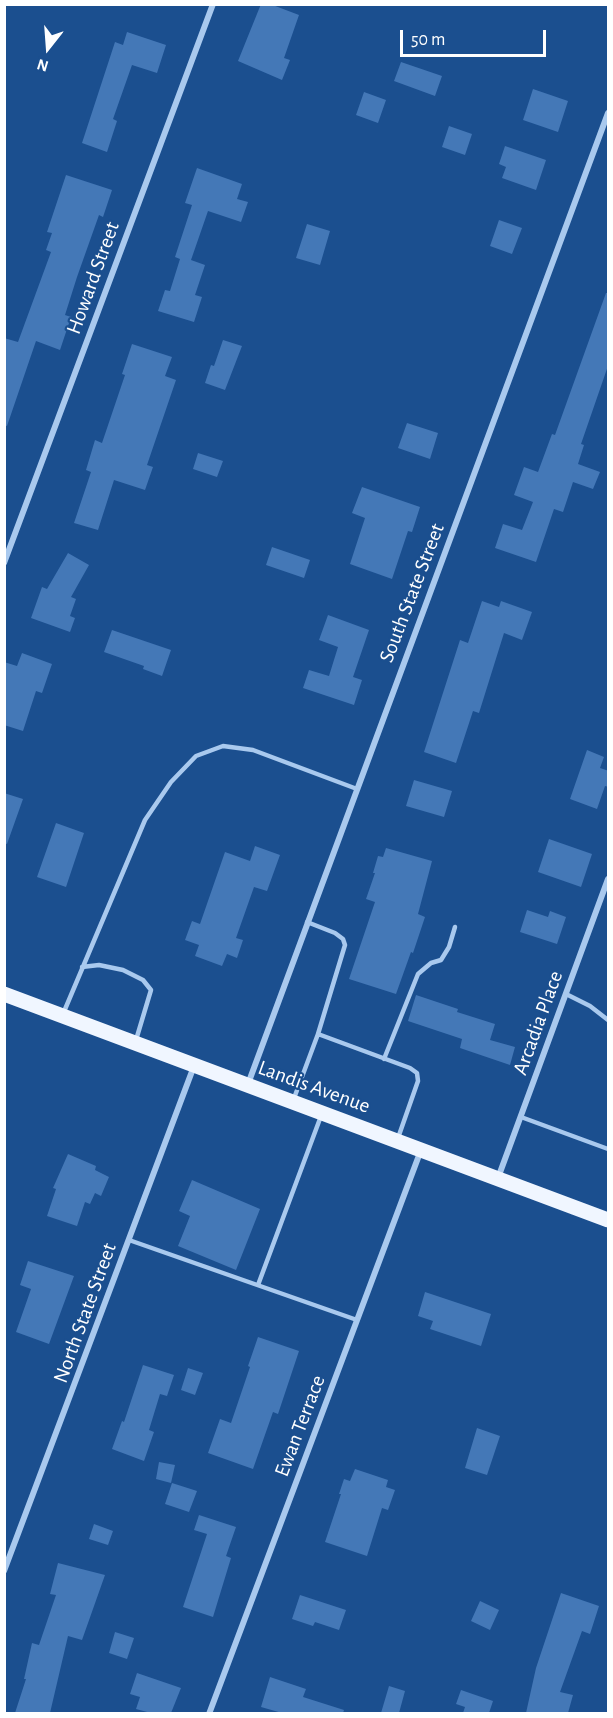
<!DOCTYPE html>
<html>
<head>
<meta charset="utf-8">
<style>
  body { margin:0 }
  #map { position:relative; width:613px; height:1718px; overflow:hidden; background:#1b4f8f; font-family:"Alegreya Sans",sans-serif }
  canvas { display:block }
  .frame { position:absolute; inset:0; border:6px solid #fff; pointer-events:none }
  .north { position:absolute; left:18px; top:18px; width:60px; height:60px; -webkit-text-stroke:4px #1b4f8f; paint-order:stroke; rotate:197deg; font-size:16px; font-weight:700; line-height:24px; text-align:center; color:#fff }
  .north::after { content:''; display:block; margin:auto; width:21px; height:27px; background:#fff; clip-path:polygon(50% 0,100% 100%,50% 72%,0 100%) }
  .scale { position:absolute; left:400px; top:30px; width:146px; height:27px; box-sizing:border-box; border:3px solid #fff; border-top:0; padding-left:8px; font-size:18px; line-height:21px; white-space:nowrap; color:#fff; -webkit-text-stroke:4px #1b4f8f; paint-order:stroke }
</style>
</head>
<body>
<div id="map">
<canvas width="613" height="1718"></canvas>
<div class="frame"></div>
<div class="north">N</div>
<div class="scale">50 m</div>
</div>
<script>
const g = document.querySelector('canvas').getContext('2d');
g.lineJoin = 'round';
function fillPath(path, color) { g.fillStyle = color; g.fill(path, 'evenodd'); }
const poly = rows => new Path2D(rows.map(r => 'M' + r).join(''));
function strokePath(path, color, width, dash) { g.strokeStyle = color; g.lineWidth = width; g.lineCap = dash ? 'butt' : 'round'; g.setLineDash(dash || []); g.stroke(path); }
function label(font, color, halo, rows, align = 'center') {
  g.font = font + ' "Alegreya Sans",sans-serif'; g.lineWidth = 4.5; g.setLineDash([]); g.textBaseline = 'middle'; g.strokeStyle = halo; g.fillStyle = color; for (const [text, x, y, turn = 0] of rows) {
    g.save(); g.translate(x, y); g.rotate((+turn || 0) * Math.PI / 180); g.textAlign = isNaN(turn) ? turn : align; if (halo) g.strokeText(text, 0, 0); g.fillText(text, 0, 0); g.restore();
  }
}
fillPath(poly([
  [261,4,270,4,299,15,284,58,290,60,282,80,238,61],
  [127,32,166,45,157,73,132,65,113,119,117,121,107,152,82,143,115,42,123,45],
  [401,62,442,76,435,96,394,81],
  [533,89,568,101,558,132,523,120],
  [364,92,386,100,378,123,356,115],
  [449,126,472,134,465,155,442,147],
  [505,146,546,160,536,190,502,178,506,167,499,164],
  [197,168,242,184,237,199,248,202,241,222,208,211,191,260,205,265,195,295,202,297,194,322,158,311,165,290,170,291,180,259,175,257,192,205,185,203],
  [66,175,112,190,103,217,99,215,77,277,65,315,71,317,60,350,36,341,7,426,4,425,4,338,18,342,51,252,46,250,52,233,47,232],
  [499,220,522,228,512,254,490,246],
  [307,224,330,231,320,265,296,258],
  [606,293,609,293,609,363,581,444,584,445,578,464,600,472,593,489,573,482,563,512,554,509,536,562,495,548,503,524,522,530,533,502,514,495,524,467,538,472,552,434,555,435],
  [223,340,242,346,225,390,205,383,211,365,214,366],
  [132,344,172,357,165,376,176,380,147,465,153,467,145,490,114,480,98,530,74,523,91,472,86,470,95,440,102,443,125,375,122,374],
  [407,423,438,433,430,459,398,448],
  [198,453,223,461,217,477,193,469],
  [362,487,420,507,412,532,408,531,392,579,350,564,365,518,352,513],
  [272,547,310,560,304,578,266,565],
  [68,553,89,565,71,597,76,599,70,616,75,618,70,632,31,618,42,587,47,589],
  [482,601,499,607,501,601,532,612,522,640,504,633,479,713,473,711,456,763,424,752,460,640,468,643],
  [328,615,369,630,353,677,362,680,354,705,303,688,309,670,329,676,338,647,319,640],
  [112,630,171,650,162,676,143,669,144,666,104,652],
  [22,653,52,664,42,693,36,691,23,731,4,725,4,662,17,666],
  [587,750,604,757,600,768,609,771,609,787,605,786,597,809,570,799],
  [414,780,452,791,444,817,406,806],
  [4,793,23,799,7,844,4,843],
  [56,823,84,833,66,887,37,877],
  [549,839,592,854,581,887,538,872],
  [255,846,280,855,267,891,254,887,236,938,243,940,237,958,227,954,222,966,195,956,199,945,185,940,192,921,200,924,225,852,250,861],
  [386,848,432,861,418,914,425,917,413,953,411,952,396,994,349,979,375,902,366,899,375,873,373,873,378,856,383,857],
  [527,910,548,917,550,911,566,917,557,944,520,932],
  [416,995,458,1009,457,1012,495,1024,490,1040,515,1047,510,1065,460,1048,462,1039,408,1021],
  [68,1154,96,1166,95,1170,109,1177,101,1196,95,1193,90,1204,85,1202,77,1226,47,1216,56,1189,53,1188],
  [192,1180,260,1209,236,1270,178,1246,190,1216,179,1211],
  [28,1261,74,1276,49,1344,16,1332,31,1289,20,1285],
  [425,1292,491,1314,481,1346,430,1329,433,1321,418,1316],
  [258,1337,299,1351,278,1414,273,1412,253,1469,208,1453,220,1419,231,1423,250,1367,248,1366],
  [143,1365,174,1375,167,1396,160,1394,149,1430,154,1432,144,1461,112,1449,122,1421,124,1422],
  [188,1368,203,1373,195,1395,181,1390],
  [477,1428,500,1436,487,1475,465,1468],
  [159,1462,175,1465,171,1483,156,1479],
  [355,1469,388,1480,386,1487,395,1490,388,1510,382,1508,367,1556,325,1542,341,1494,339,1494,344,1479,350,1481],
  [172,1483,197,1491,189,1512,165,1504],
  [199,1515,236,1527,226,1556,231,1558,213,1617,183,1607,207,1534,194,1530],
  [94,1524,113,1531,108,1545,89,1539],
  [58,1563,105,1575,82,1640,68,1636,50,1713,15,1713,26,1679,24,1679,32,1643,39,1645,56,1595,50,1594],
  [561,1593,599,1606,590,1634,582,1631,560,1692,573,1695,568,1713,526,1713,536,1668],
  [300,1595,346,1610,339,1630,315,1622,313,1626,292,1619],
  [480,1601,499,1610,490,1630,471,1621],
  [115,1632,134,1638,127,1659,109,1653],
  [137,1673,181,1688,171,1713,151,1713,136,1709,140,1697,130,1694],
  [270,1677,306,1689,303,1697,344,1710,343,1713,282,1713,261,1707],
  [389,1686,405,1691,399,1713,381,1713],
  [461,1690,493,1701,489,1713,463,1713,465,1707,456,1704]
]), '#4478b7');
strokePath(poly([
  [307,922,335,933,343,939,345,945,318,1034],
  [82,967,99,965,123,970,143,980,151,990,136,1040],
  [566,994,590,1006,608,1020],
  [63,1014,145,820,171,782,196,756,223,746,253,750,357,789],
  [384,1059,418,974,431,963,441,960,449,947,455,927],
  [293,1101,318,1034,410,1068,417,1073,418,1081,398,1138],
  [521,1117,608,1149],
  [129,1240,357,1320],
  [258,1285,321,1116]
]), '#a9c9ee', 4.5);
strokePath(poly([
  [4,563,213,4],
  [248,1084,608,113],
  [498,1178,608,879],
  [4,1571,194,1066],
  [209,1714,421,1150]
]), '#a9c9ee', 6);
strokePath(poly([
  [4,994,608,1220]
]), '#f0f6ff', 15);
label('21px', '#fff', '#1b4f8f', [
  ["Howard Street",93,278,-70],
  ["South State Street",412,593,-69],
  ["Arcadia Place",538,1023,-70],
  ["Landis Avenue",314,1087,20],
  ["North State Street",85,1313,-70],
  ["Ewan Terrace",300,1426,-69]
]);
</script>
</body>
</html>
